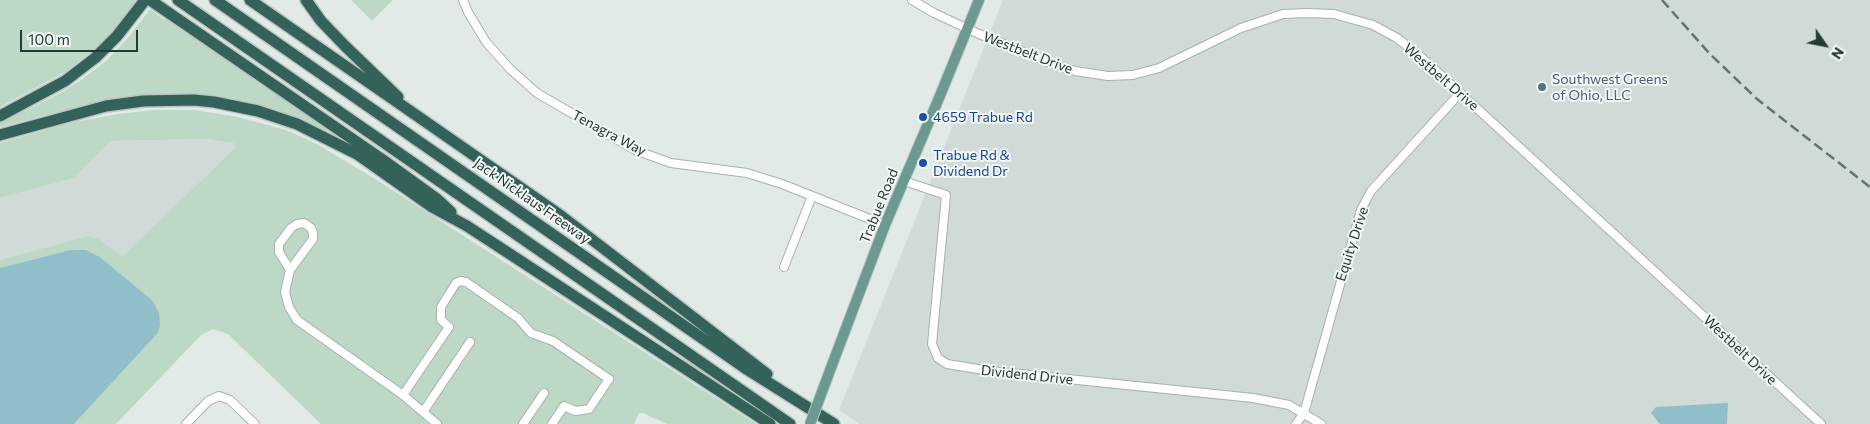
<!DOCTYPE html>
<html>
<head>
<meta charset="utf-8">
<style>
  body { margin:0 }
  #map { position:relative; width:1870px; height:424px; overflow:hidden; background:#e2eae7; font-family:Commissioner,sans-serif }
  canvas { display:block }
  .north { position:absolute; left:1800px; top:20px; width:50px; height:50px; -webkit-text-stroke:4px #f2f7f5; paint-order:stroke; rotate:123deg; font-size:14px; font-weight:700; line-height:20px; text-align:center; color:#243a34 }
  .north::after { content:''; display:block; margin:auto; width:18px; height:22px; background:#243a34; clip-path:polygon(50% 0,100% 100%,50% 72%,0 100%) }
  .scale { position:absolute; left:20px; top:30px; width:118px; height:22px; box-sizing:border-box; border:2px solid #243a34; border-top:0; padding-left:6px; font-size:15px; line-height:18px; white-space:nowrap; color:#243a34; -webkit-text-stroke:4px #f2f7f5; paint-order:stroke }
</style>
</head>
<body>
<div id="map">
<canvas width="1870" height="424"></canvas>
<div class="north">N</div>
<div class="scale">100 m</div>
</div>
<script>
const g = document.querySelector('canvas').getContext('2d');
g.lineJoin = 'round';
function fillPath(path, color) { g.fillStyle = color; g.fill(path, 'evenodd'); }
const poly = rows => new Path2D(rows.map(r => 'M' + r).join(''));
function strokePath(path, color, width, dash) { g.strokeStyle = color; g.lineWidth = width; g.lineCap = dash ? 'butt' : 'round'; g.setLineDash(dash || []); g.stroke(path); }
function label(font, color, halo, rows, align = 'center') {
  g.font = font + ' Commissioner,sans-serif'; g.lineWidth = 4; g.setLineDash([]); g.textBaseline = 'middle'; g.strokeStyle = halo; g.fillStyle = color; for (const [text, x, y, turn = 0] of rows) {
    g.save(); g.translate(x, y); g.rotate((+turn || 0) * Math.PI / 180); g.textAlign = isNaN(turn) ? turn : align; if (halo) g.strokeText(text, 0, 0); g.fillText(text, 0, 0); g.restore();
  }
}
fillPath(poly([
  [1003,0,1870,0,1870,424,859,424,839,410],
  [207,139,234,143,235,148,122,258,99,239,87,236,0,260,0,198,74,178,111,141]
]), '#d0dad6');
fillPath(poly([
  [0,0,134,0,136,1,116,29,91,52,65,72,0,107],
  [351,0,393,0,372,21],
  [150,9,164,20,165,18,328,129,325,134,265,110,121,99,85,105,0,127,0,123,59,94,81,80,107,60,128,38],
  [153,110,195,110,238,117,286,130,317,144,380,182,756,424,667,424,643,413,639,413,634,424,321,424,228,334,213,329,201,335,116,424,74,424,157,334,152,300,100,257,86,250,70,250,0,268,0,260,87,236,99,239,122,257,235,148,234,143,207,139,111,141,74,178,0,198,0,143,74,122,118,114]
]), '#bdd9c6');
fillPath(poly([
  [70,250,86,250,100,257,152,300,159,313,160,326,157,334,74,424,0,424,0,268],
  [1728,403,1727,424,1660,424,1651,413,1656,407]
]), '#90bfca');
const minor = poly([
  [463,0,468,12,486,42,510,69,537,93,635,150,671,163,747,173,782,184,885,225],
  [912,0,934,13,979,34,1053,64,1075,71,1108,76,1133,75,1159,68,1241,28,1283,14,1308,13,1334,14,1373,25,1397,38,1421,57,1821,424],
  [904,181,946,195,932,344,938,358,947,364,990,371,1253,398,1289,405,1321,424],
  [784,267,812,196],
  [290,270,313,239,313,233,311,228,304,223,297,224,291,228,279,244,279,252,290,270,285,292,289,307,297,320,403,395,437,424],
  [403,395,449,327,441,320,441,307,456,283,461,281,466,282,518,318,531,333,553,341,609,379,589,409,575,411,564,406,552,424],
  [423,412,470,342],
  [186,424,208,401,219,396,230,400,255,424],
  [523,424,544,393],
  [1296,424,1304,413,1361,210,1371,191,1460,93]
]);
const major = poly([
  [832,365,885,225,939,98,979,0]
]);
const highway = poly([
  [150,0,383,160,437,199,451,212],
  [178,0,790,424],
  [215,0,745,368,834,424],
  [250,0,560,215,767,374],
  [306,0,321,21,345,46,398,97],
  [0,116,65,81,95,58,117,36,145,0],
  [0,135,106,106,143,101,194,100,214,102,258,111,297,124,357,154,432,207,467,226,770,424]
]);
strokePath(minor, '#a5b2ae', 10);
strokePath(major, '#bdc4c2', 12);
strokePath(highway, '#bdc4c2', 14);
strokePath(minor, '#fff', 8);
strokePath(major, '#6b9b90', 10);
strokePath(highway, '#33625a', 11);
strokePath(poly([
  [1662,0,1709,53,1757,99,1870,187]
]), '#5e7570', 2.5, [10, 5]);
const majorBridge = poly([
  [810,424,832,365]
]);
strokePath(majorBridge, '#bdc4c2', 12, []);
strokePath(majorBridge, '#6b9b90', 10);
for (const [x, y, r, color] of [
  [1542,87,5,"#5c6f8a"],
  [923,117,5,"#1a4fb4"],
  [923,163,5,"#1a4fb4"]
]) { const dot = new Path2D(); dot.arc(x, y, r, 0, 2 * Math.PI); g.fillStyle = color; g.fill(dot); strokePath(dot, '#f2f7f5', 2); }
label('14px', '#243a34', '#f2f7f5', [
  ["Westbelt Drive",1028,53,21],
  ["Westbelt Drive",1441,77,41],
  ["Tenagra Way",609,133,28],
  ["Jack Nicklaus Freeway",532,201,35],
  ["Trabue Road",879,206,-68],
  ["Equity Drive",1352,244,-72],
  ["Westbelt Drive",1740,350,43],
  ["Dividend Drive",1027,375,6]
]);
label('14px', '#4e5e75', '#f2f7f5', [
  ["Southwest Greens",1552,79],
  ["of Ohio, LLC",1552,95]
], 'left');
label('14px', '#164399', '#f2f7f5', [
  ["4659 Trabue Rd",933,117],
  ["Trabue Rd &",933,155],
  ["Dividend Dr",933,171]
], 'left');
</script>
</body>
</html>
